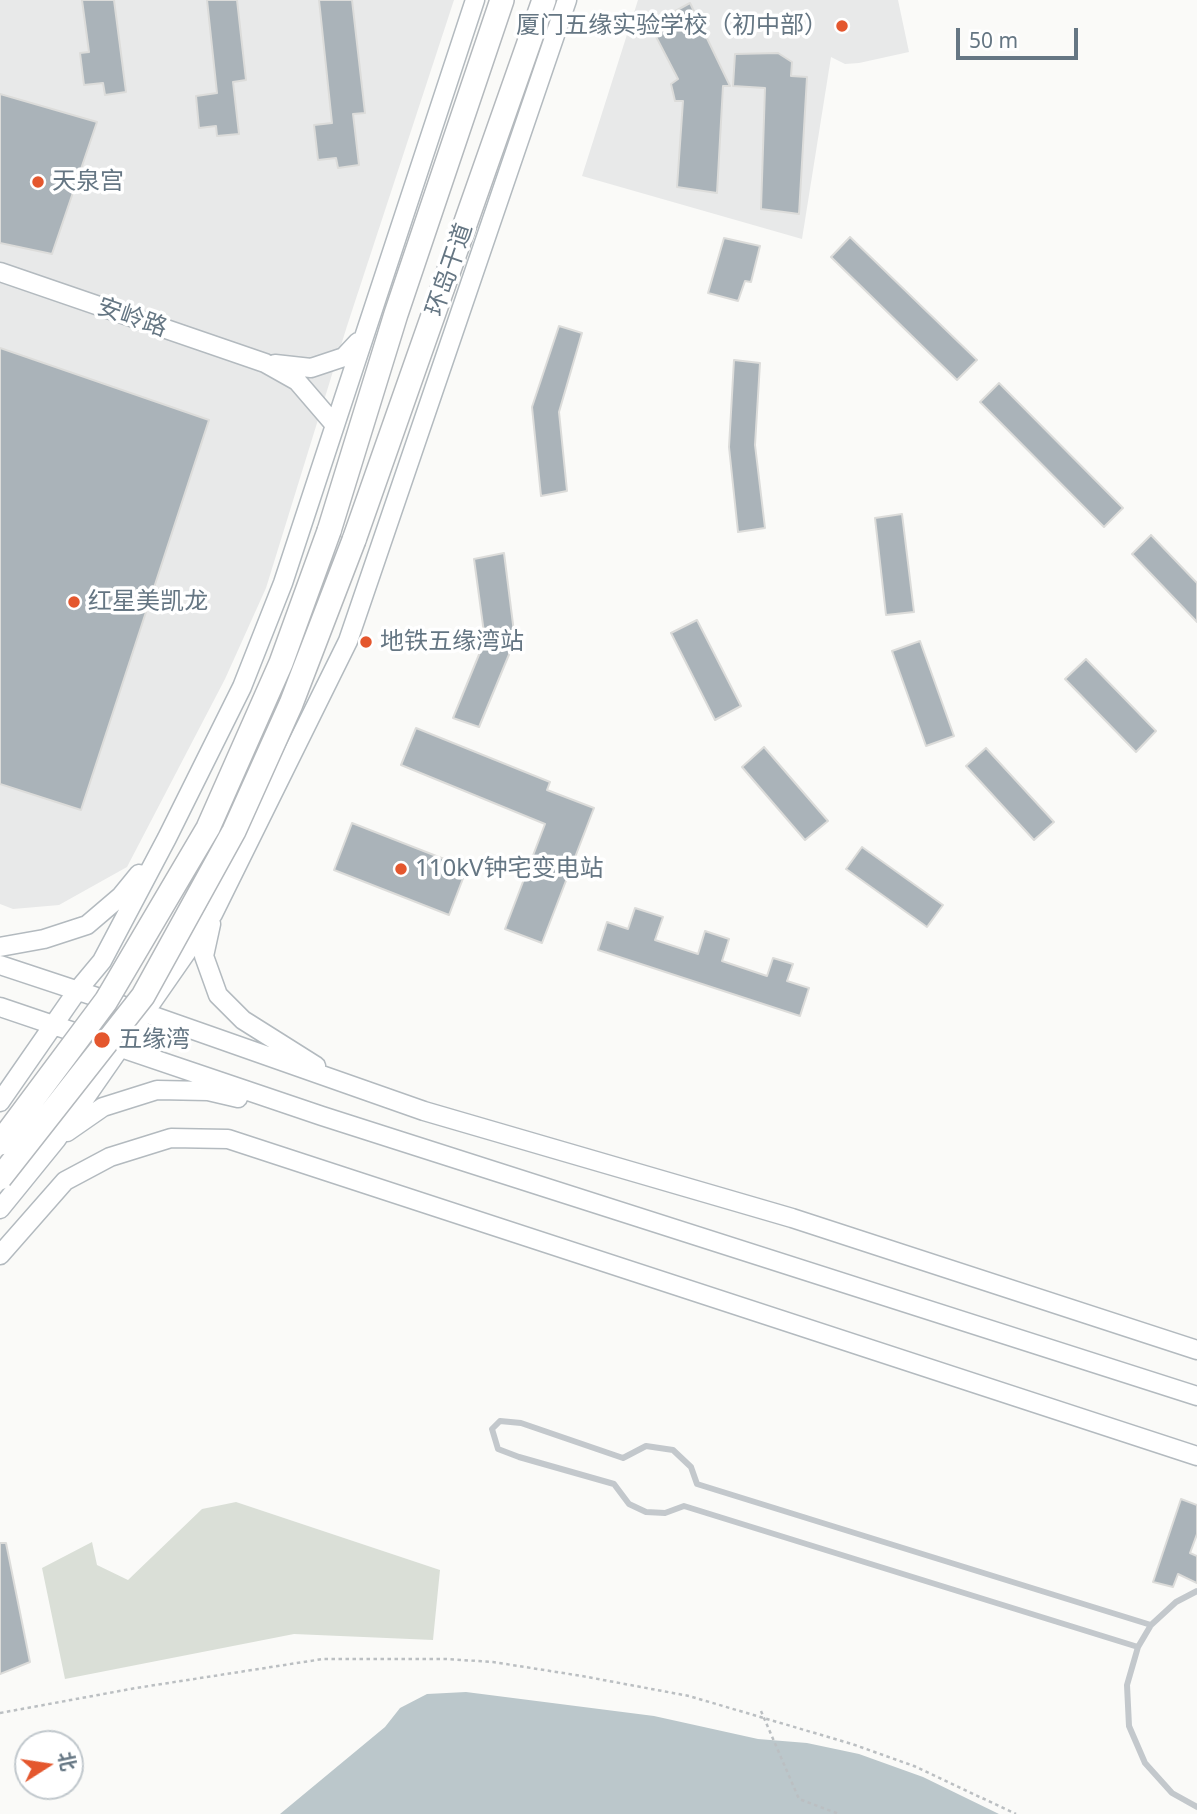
<!DOCTYPE html>
<html>
<head>
<meta charset="utf-8">
<style>
  body { margin:0 }
  #map { position:relative; width:1197px; height:1814px; overflow:hidden; background:#fafaf8; font-family:"Noto Sans","Noto Sans SC",sans-serif }
  canvas { display:block }
  .north { position:absolute; left:14px; top:1730px; width:70px; height:70px; box-sizing:border-box; background:#fff; border:2px solid #c1c8cd; border-radius:50%; rotate:78deg; font-size:19px; font-weight:700; line-height:28px; text-align:center; color:#657683 }
  .north::after { content:''; display:block; margin:auto; width:24px; height:32px; background:#e4572e; clip-path:polygon(50% 0,100% 100%,50% 72%,0 100%) }
  .scale { position:absolute; left:956px; top:28px; width:122px; height:32px; box-sizing:border-box; border:4px solid #657683; border-top:0; padding-left:9px; font-size:21px; line-height:24px; white-space:nowrap; color:#657683; -webkit-text-stroke:5px #fff; paint-order:stroke }
</style>
</head>
<body>
<div id="map">
<canvas width="1197" height="1814"></canvas>
<div class="north">北</div>
<div class="scale">50 m</div>
</div>
<script>
const g = document.querySelector('canvas').getContext('2d');
g.lineJoin = 'round';
function fillPath(path, color) { g.fillStyle = color; g.fill(path, 'evenodd'); }
const poly = rows => new Path2D(rows.map(r => 'M' + r).join(''));
function strokePath(path, color, width, dash) { g.strokeStyle = color; g.lineWidth = width; g.lineCap = dash ? 'butt' : 'round'; g.setLineDash(dash || []); g.stroke(path); }
function label(font, color, halo, rows, align = 'center') {
  g.font = font + ' "Noto Sans","Noto Sans SC",sans-serif'; g.lineWidth = 7; g.setLineDash([]); g.textBaseline = 'middle'; g.strokeStyle = halo; g.fillStyle = color; for (const [text, x, y, turn = 0] of rows) {
    g.save(); g.translate(x, y); g.rotate((+turn || 0) * Math.PI / 180); g.textAlign = isNaN(turn) ? turn : align; if (halo) g.strokeText(text, 0, 0); g.fillText(text, 0, 0); g.restore();
  }
}
fillPath(poly([
  [0,0,454,0,347,326,266,588,225,679,127,867,59,905,13,909,0,904],
  [638,0,898,0,909,52,859,63,845,64,831,57,802,239,582,176]
]), '#e8e9e9');
fillPath(poly([
  [236,1502,440,1570,433,1640,294,1634,65,1679,42,1568,92,1542,97,1565,128,1580,202,1509]
]), '#dadfd7');
fillPath(poly([
  [466,1692,654,1716,758,1739,807,1743,859,1754,923,1777,999,1814,280,1814,385,1727,400,1708,427,1694]
]), '#bbc7cb');
const building = poly([
  [82,0,114,0,126,92,105,95,103,83,84,85,80,53,89,52,82,0],
  [207,0,237,0,246,80,233,82,239,134,217,136,216,126,199,128,196,96,217,93,207,0],
  [319,0,352,0,365,113,353,114,359,165,338,168,336,158,318,160,314,125,332,123,319,0],
  [690,3,730,86,723,86,717,193,677,187,683,101,675,101,671,84,678,79,650,25,690,3],
  [778,53,792,62,791,76,807,77,799,214,761,209,765,88,733,86,735,54,778,53],
  [0,94,97,122,52,254,0,243,0,94],
  [850,237,977,360,957,380,831,257,850,237],
  [724,238,760,246,751,282,745,281,738,301,708,293,724,238],
  [559,326,582,333,559,412,567,491,541,496,532,407,559,326],
  [0,348,209,420,81,810,0,784,0,348],
  [734,360,760,363,755,445,765,528,738,532,729,447,734,360],
  [999,383,1123,508,1104,527,980,402,999,383],
  [902,514,914,612,886,615,875,518,902,514],
  [1151,535,1197,583,1197,622,1132,554,1151,535],
  [504,553,515,640,479,727,453,718,485,640,474,559,504,553],
  [697,620,741,706,715,720,671,633,697,620],
  [920,641,954,736,926,746,892,651,920,641],
  [1086,659,1156,731,1136,752,1065,679,1086,659],
  [416,728,550,782,547,790,594,808,542,943,505,929,545,824,401,765,416,728],
  [764,747,828,821,805,840,742,767,764,747],
  [986,748,1054,822,1034,840,966,766,986,748],
  [352,823,467,868,449,915,334,870,352,823],
  [862,847,943,905,927,927,846,869,862,847],
  [635,908,663,917,655,940,698,954,705,931,729,939,722,961,767,976,773,958,793,964,787,981,809,988,800,1016,598,950,607,922,628,929,635,908],
  [1181,1499,1197,1505,1197,1534,1190,1553,1197,1556,1197,1583,1178,1574,1173,1587,1153,1582,1181,1499],
  [0,1543,6,1543,30,1662,0,1674,0,1543]
]);
fillPath(building, '#aab3b9');
strokePath(building, '#dcdcda', 2);
const secondary = poly([
  [0,272,265,363,297,381,334,424],
  [275,364,311,368,344,357,358,342],
  [211,924,204,956,218,995,243,1020,316,1066],
  [0,947,44,939,87,925,121,896,139,874],
  [0,965,145,1013,424,1111,792,1218,1197,1350],
  [0,1007,322,1116,1197,1396],
  [0,1102,77,991,102,961,167,838,242,687,283,583,475,0],
  [67,1132,103,1107,157,1090,208,1091,238,1098],
  [0,1209,56,1140,213,914,348,641,567,0],
  [0,1255,65,1181,110,1157,171,1138,228,1139,1197,1456]
]);
const highway = poly([
  [329,531,396,314,502,0],
  [354,540,544,0]
]);
strokePath(secondary, '#b3babf', 21);
strokePath(highway, '#b4b9bd', 26);
strokePath(poly([
  [761,1711,799,1799,839,1814],
  [0,1713,136,1688,323,1659,446,1659,493,1662,582,1676,689,1696,852,1744,914,1766,1016,1814]
]), '#bbbfc2', 2.5, [3.5, 3.5]);
strokePath(poly([
  [1197,1591,1176,1602,1151,1625,1138,1647,1127,1685,1129,1726,1145,1763,1172,1793,1197,1807],
  [1138,1647,684,1506,665,1513,646,1512,629,1504,614,1484,519,1457,498,1449,492,1429,500,1421,521,1423,623,1458,646,1446,673,1450,691,1467,697,1484,1151,1625]
]), '#c3c8cc', 6);
strokePath(secondary, '#fff', 18);
strokePath(highway, '#fff', 23);
const highwayBridge = poly([
  [0,1143,106,1001,208,828,281,663,329,531],
  [0,1178,143,996,234,831,291,704,354,540]
]);
strokePath(highwayBridge, '#b4b9bd', 26, []);
strokePath(highwayBridge, '#fff', 23);
for (const [x, y, r, color] of [
  [842,26,7,"#e4572e"],
  [38,182,7,"#e4572e"],
  [74,602,7,"#e4572e"],
  [366,642,7,"#e4572e"],
  [401,869,7,"#e4572e"],
  [102,1040,9,"#e4572e"]
]) { const dot = new Path2D(); dot.arc(x, y, r, 0, 2 * Math.PI); g.fillStyle = color; g.fill(dot); strokePath(dot, '#fff', 2.5); }
label('24px', '#657683', '#fff', [
  ["厦门五缘实验学校（初中部）",828,26,"right"],
  ["天泉宫",52,182],
  ["红星美凯龙",88,602],
  ["地铁五缘湾站",380,642],
  ["110kV钟宅变电站",415,869],
  ["五缘湾",118,1040]
], 'left');
label('24px', '#657683', '#fff', [
  ["环岛干道",450,270,-71],
  ["安岭路",132,318,19]
]);
</script>
</body>
</html>
